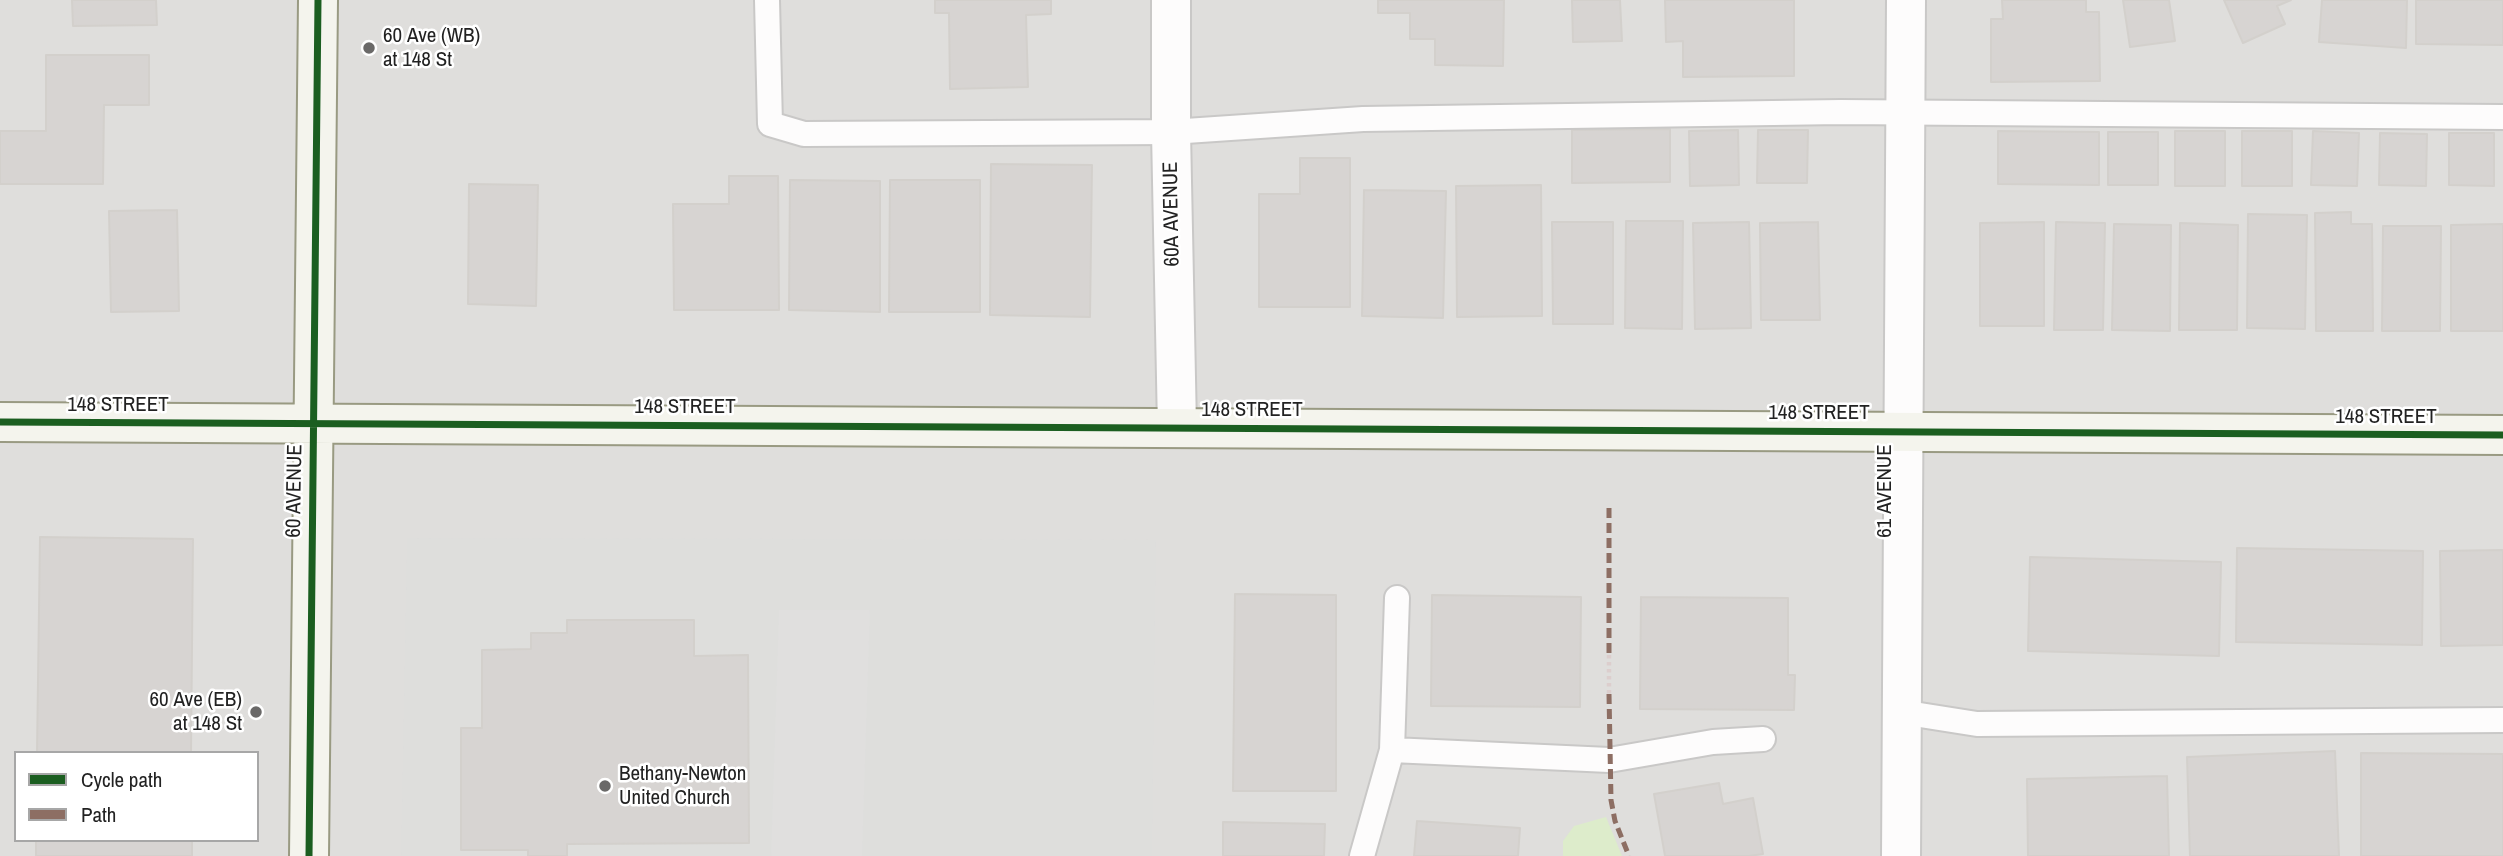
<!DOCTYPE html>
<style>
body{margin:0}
#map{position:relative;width:2503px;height:856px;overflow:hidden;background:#f0eeeb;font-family:"Archivo Narrow",sans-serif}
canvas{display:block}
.legend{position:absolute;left:14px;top:751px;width:245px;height:91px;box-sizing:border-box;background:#fff;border:2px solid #a7a7a7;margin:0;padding:9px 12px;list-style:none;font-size:21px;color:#222}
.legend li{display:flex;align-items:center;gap:14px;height:35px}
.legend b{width:35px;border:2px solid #a7a7a7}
</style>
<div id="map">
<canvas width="2503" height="856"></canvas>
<ul class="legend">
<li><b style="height:9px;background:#1b5e20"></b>Cycle path</li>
<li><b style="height:9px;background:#8d6e63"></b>Path</li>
</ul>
</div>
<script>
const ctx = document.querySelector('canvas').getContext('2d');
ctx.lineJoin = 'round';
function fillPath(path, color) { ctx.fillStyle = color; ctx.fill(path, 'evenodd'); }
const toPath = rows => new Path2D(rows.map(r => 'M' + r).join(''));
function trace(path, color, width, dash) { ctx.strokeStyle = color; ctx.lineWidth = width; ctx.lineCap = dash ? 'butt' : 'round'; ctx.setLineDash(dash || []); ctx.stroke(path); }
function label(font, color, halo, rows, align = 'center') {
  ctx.font = font + ' "Archivo Narrow",sans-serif'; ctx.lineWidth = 5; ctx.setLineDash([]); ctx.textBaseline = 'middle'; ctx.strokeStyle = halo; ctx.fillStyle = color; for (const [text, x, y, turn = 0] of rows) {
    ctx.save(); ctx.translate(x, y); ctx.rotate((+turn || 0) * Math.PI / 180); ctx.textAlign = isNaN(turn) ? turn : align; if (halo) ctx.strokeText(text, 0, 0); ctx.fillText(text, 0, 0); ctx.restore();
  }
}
const residential = toPath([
 [0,0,2503,0,2503,856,0,856],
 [16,753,257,753,257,840,16,840]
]);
const religious = toPath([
 [407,538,1156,540,1152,856,401,856]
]);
const grass = toPath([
 [1606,817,1622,856,1563,856,1563,841,1574,826]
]);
const parking = toPath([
 [779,610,870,610,862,856,771,856]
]);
const building = toPath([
 [72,0,156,0,157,25,73,26,72,0],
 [935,0,1051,0,1051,14,1026,15,1028,87,950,89,949,13,935,13,935,0],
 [1378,0,1504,0,1503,66,1435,65,1435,39,1410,39,1410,13,1378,13,1378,0],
 [1572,0,1620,0,1622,41,1573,42,1572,0],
 [1665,0,1794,0,1794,76,1683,77,1683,41,1666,42,1665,0],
 [2002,0,2086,0,2086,12,2099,12,2100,81,1991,82,1991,19,2003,19,2002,0],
 [2123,0,2169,0,2175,41,2130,47,2123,0],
 [2224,0,2291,0,2277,6,2285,24,2243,43,2224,0],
 [2322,0,2407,0,2406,48,2319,42,2322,0],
 [2416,0,2503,0,2503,45,2416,44,2416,0],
 [46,55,149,55,149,105,104,105,103,184,0,184,0,131,46,131,46,55],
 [1670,129,1670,182,1572,183,1572,130,1670,129],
 [1738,130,1739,185,1690,186,1689,131,1738,130],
 [1758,130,1808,130,1807,183,1757,183,1758,130],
 [1998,131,2099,132,2099,185,1998,184,1998,131],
 [2175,131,2225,131,2225,186,2175,186,2175,131],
 [2242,131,2292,131,2292,186,2242,186,2242,131],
 [2313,131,2359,133,2357,186,2311,185,2313,131],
 [2108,132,2158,132,2158,185,2108,185,2108,132],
 [2380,133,2427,134,2426,186,2379,185,2380,133],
 [2449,133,2494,133,2494,186,2449,185,2449,133],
 [1300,158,1350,158,1350,307,1259,307,1259,194,1300,194,1300,158],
 [991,164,1092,165,1090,317,990,315,991,164],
 [729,176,778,176,779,310,674,310,673,204,729,204,729,176],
 [790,180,880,181,880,312,789,310,790,180],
 [890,180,980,180,980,312,889,312,890,180],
 [469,184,538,185,536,306,468,304,469,184],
 [1541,185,1542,316,1457,317,1456,186,1541,185],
 [1364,190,1446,191,1443,318,1362,316,1364,190],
 [177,210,179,311,111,312,109,211,177,210],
 [2351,212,2351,224,2372,224,2373,331,2316,331,2315,213,2351,212],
 [2248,214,2307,215,2305,329,2247,328,2248,214],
 [1626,221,1683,221,1682,329,1625,328,1626,221],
 [1552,222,1613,222,1613,324,1553,324,1552,222],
 [1749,222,1751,328,1695,329,1693,223,1749,222],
 [1818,222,1820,320,1761,320,1760,223,1818,222],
 [2044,222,2044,326,1980,326,1980,223,2044,222],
 [2056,222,2105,223,2103,330,2054,330,2056,222],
 [2180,223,2238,225,2237,330,2179,330,2180,223],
 [2114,224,2171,225,2170,331,2112,330,2114,224],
 [2503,224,2503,331,2451,331,2451,225,2503,224],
 [2383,226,2441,226,2440,331,2382,331,2383,226],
 [40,537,193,539,191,753,37,753,40,537],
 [2237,548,2423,551,2422,645,2236,642,2237,548],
 [2503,550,2503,645,2441,646,2440,551,2503,550],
 [2030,557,2221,562,2219,656,2028,651,2030,557],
 [1235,594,1336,595,1336,791,1233,791,1235,594],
 [1432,595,1581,597,1580,707,1431,706,1432,595],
 [1641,597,1788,598,1788,675,1795,675,1794,710,1640,709,1641,597],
 [567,620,694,620,694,656,748,655,749,843,567,844,567,856,528,856,528,850,461,850,461,728,482,728,482,650,531,649,531,633,567,633,567,620],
 [2335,751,2339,856,2190,856,2187,757,2335,751],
 [2361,753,2503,754,2503,856,2361,856,2361,753],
 [2167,776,2169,856,2028,856,2027,779,2167,776],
 [1719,783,1723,804,1753,798,1763,854,1749,856,1665,856,1654,794,1719,783],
 [1417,821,1520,828,1518,856,1414,856,1417,821],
 [1223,822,1325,824,1324,856,1223,856,1223,822],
 [36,840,192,840,192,856,36,856,36,840]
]);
const path = toPath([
 [1609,655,1609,694]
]);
const lane = toPath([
 [767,0,770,124,804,134,1171,132,1363,119,1841,112,2503,117],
 [1901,712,1977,724,2503,720],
 [1392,750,1609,760,1713,742,1763,739],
 [1362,856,1392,750,1397,598]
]);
const street = toPath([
 [1171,0,1171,132,1177,427],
 [1901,856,1906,0]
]);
const secondary = toPath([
 [0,422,2503,435],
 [309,856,318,0]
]);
const quiet = toPath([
 [1609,508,1609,655],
 [1609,694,1611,800,1615,821,1629,856]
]);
const cycleway = toPath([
 [0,422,2503,435],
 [309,856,318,0]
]);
const markers = [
 [369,48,7,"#6a6968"],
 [256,712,7,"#6a6968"],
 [605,786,7,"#6a6968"]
];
const poiNames = [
 ["60 Ave (WB)",383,36],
 ["at 148 St",383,60],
 ["60 Ave (EB)",242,700,"right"],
 ["at 148 St",242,724,"right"],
 ["Bethany-Newton",619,774],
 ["United Church",619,798]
];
const streetNames = [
 ["60A AVENUE",1172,214,-91],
 ["148 STREET",118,405],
 ["148 STREET",685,407],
 ["148 STREET",1252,410],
 ["148 STREET",1819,413],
 ["148 STREET",2386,417],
 ["60 AVENUE",295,491,-89],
 ["61 AVENUE",1885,491,-90]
];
fillPath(residential, '#dfdedc');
fillPath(religious, '#dededc');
fillPath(grass, '#ddeccb');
fillPath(parking, '#e0dfde');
fillPath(building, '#d7d4d2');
trace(building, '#d3d0cc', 2);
trace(lane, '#c9c8c7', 28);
trace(street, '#c9c8c7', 42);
trace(secondary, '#999a82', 42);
trace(path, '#dccecd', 4.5, [3.5, 3.5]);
trace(lane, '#fdfcfc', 24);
trace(street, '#fdfcfc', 38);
trace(secondary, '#f4f4ed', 38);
trace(quiet, '#8d6e63', 5, [10, 5]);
trace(cycleway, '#1b5e20', 7);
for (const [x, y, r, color] of markers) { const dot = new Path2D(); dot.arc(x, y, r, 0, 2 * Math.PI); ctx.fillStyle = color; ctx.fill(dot); trace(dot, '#fff', 2.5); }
label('21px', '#222', '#fff', poiNames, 'left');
label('21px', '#222', '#fff', streetNames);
</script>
